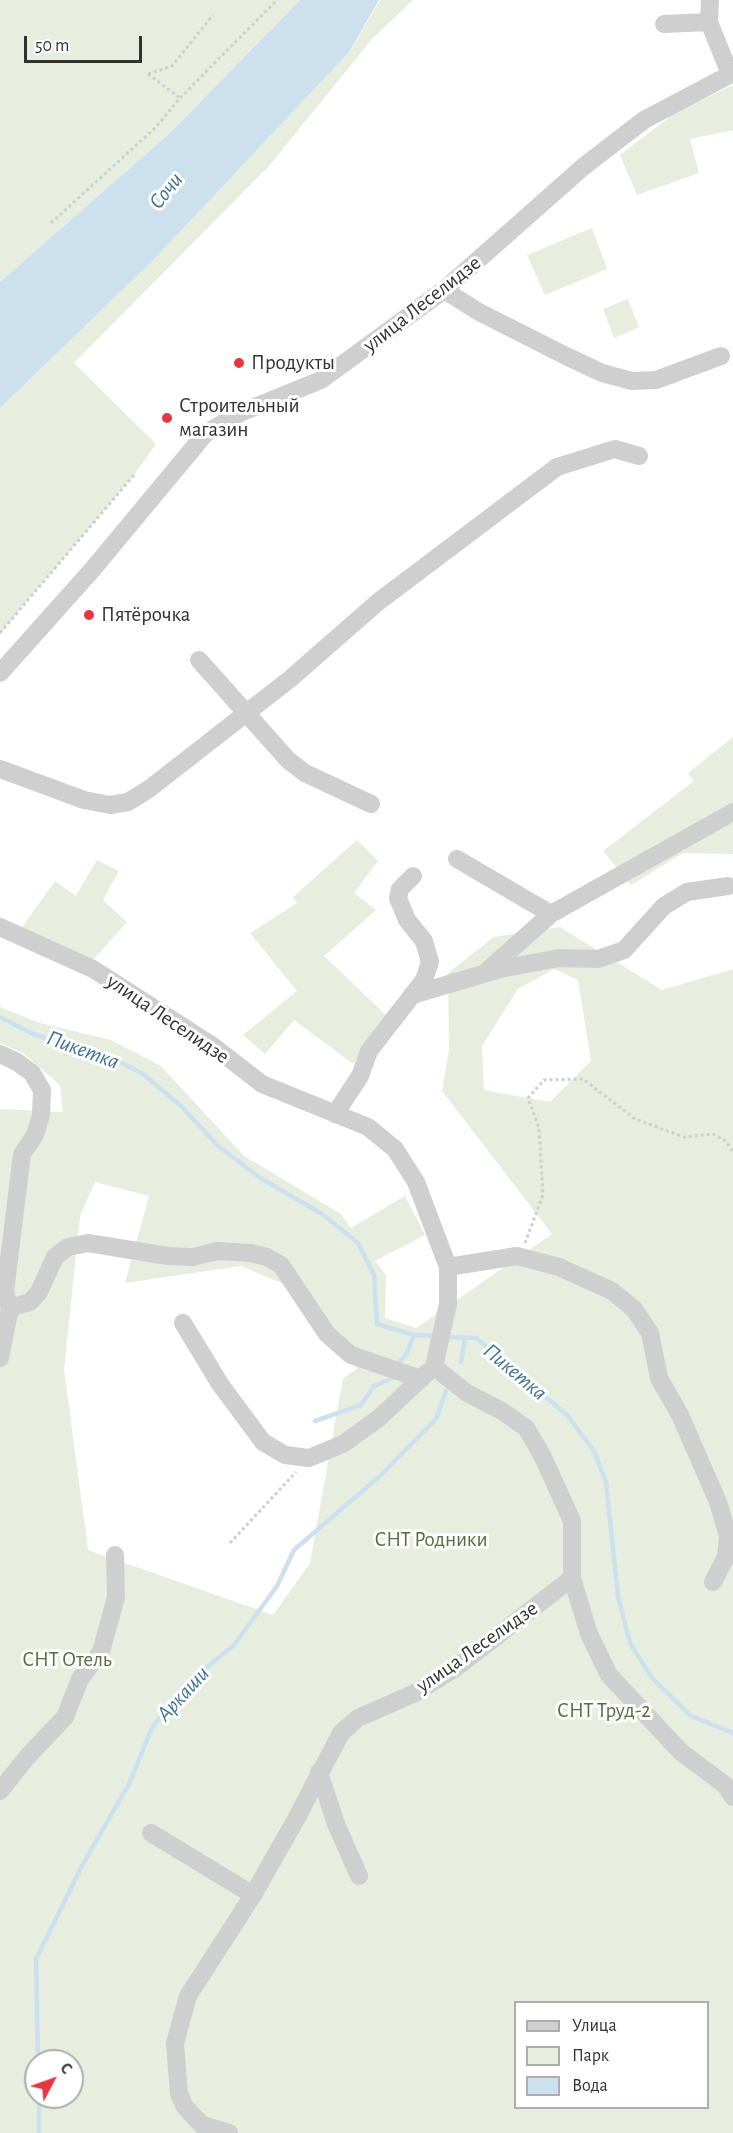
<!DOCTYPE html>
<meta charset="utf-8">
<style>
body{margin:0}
#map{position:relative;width:733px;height:2133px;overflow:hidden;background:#fff;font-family:"Alegreya Sans",sans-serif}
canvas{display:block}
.legend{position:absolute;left:514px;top:2001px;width:195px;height:108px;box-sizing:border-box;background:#fff;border:2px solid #adadad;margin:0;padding:8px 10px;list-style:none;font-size:18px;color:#323232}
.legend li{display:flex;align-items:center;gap:12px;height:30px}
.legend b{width:30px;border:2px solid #adadad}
.north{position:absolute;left:24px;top:2049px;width:60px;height:60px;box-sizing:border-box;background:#fff;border:2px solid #adadad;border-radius:50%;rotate:49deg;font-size:16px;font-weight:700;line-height:24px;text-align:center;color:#323232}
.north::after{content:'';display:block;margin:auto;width:21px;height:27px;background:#e63740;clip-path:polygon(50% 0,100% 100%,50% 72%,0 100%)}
.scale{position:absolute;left:24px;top:36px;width:118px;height:27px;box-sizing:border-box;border:3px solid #323232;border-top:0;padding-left:8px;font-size:18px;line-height:21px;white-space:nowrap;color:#323232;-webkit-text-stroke:4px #fff;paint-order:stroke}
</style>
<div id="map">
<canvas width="733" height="2133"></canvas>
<ul class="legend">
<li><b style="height:8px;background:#cfcfcf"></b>Улица</li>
<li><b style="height:16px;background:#e7eee0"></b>Парк</li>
<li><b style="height:16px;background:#cde0ed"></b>Вода</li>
</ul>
<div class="north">С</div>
<div class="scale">50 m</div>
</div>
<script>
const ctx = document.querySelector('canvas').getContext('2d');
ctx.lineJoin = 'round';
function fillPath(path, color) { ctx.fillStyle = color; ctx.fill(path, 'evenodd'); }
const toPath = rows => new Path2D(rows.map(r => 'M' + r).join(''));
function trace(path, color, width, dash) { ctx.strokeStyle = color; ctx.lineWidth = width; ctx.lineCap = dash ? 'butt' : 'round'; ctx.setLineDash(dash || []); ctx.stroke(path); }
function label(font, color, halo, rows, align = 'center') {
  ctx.font = font + ' "Alegreya Sans",sans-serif'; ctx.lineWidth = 6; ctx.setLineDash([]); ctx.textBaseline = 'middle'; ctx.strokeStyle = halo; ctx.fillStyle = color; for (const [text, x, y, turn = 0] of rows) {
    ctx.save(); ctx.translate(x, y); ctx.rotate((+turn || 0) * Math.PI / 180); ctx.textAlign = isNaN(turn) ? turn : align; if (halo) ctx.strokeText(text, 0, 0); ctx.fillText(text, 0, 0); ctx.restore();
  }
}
const green = toPath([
 [0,0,300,0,170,133,0,282],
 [380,0,413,0,372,39,269,166,74,363,156,444,134,475,0,633,0,408,70,340,349,52],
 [733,85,733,130,690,139,699,173,637,195,620,155,675,113],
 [592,228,607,269,545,295,527,255],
 [628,299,639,327,614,338,603,309],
 [733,737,733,854,683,853,631,885,603,851,694,781,688,773],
 [357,840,378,861,354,893,376,910,324,956,389,1018,353,1064,294,1020,265,1054,243,1035,297,991,250,933,297,903,293,897],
 [97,860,119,871,103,900,127,922,92,961,20,930,55,881,76,896],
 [560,927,662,990,733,969,733,2133,0,2133,0,1109,63,1112,60,1085,23,1053,0,1043,0,1007,40,1023,111,1040,161,1066,244,1156,341,1214,351,1228,405,1196,425,1235,375,1261,386,1275,385,1318,416,1328,552,1234,442,1091,449,1050,448,973,494,937],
 [554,969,578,980,591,1061,550,1102,484,1090,482,1046,518,989],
 [95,1182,149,1196,125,1283,241,1266,288,1286,319,1335,358,1368,343,1378,310,1563,273,1615,88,1550,64,1370,80,1216],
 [516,2002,708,2002,708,2108,516,2108],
 [36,2061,72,2061,72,2097,36,2097]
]);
const water = toPath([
 [300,0,379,0,349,52,154,259,0,408,0,282,170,133]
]);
const stream = toPath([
 [0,1017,33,1034,67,1045,95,1049,143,1074,181,1106,218,1146,259,1177,322,1214,358,1243,374,1275,377,1324,414,1335,438,1336],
 [446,1337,476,1338,567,1415,594,1451,606,1482,618,1596,630,1643,652,1678,691,1716,733,1733],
 [461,1362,465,1338],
 [398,1363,406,1355,414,1335],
 [315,1421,361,1405,374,1386,393,1378],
 [38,2061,36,1959,83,1864,129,1784,152,1728,186,1684,234,1645,277,1586,294,1550,381,1475,436,1419,446,1391],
 [39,2097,39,2133]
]);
const path = toPath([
 [148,74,172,66,213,15],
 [148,74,180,98],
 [51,223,155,128,180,98,277,0],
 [0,633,134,475],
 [525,1243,543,1195,539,1128,528,1098,544,1080,583,1079,635,1119,684,1137,713,1134,726,1141,733,1152],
 [230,1543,296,1472]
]);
const minor = toPath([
 [710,0,709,22,730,74],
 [664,24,709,22],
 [444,290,479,312,566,356,602,373,632,381,656,380,721,356],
 [199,660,288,760,305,773,371,804],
 [0,673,92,570,205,434,240,413,321,380,444,290,583,167,644,120,733,73],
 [0,769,84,800,110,805,128,802,149,789,290,679,378,602,557,467,615,449,639,456],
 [457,859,551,914],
 [0,927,93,969,213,1046,262,1084,368,1127,395,1149,416,1182,448,1267,448,1304,434,1367,467,1393,502,1411,526,1428,542,1455,572,1521,572,1578,457,1667,415,1693,358,1718,341,1733,295,1821,253,1895,188,1996,175,2043,179,2094,185,2107,202,2125,229,2133],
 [488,970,551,914,733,812],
 [412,995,500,969,559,958,598,959,624,950,664,906,687,892,728,886],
 [0,1054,17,1062,32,1073,42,1090,41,1115,35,1135,22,1154,5,1292,10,1308,0,1358],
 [335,1114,360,1076,369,1051,424,980,430,962,424,941,407,920,398,898,400,889,413,876],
 [448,1267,517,1256,559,1267,612,1291,634,1309,650,1333,659,1378,680,1415,718,1502,728,1536,726,1557,713,1582],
 [10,1308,30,1302,39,1292,55,1257,68,1247,88,1243,168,1256,193,1257,217,1251,251,1253,267,1257,281,1265,327,1334,351,1355,421,1379],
 [183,1323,220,1384,263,1442,285,1455,309,1458,343,1444,379,1418,428,1372],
 [572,1578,589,1634,609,1675,681,1752,725,1785,733,1797],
 [319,1772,336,1824,359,1876],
 [0,1791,28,1756,65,1717,80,1679,101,1652,116,1597,115,1555],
 [151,1833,253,1895]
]);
const markers = [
 [239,363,6,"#e63740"],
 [167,418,6,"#e63740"],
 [89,615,6,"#e63740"]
];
const streetNames = [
 ["улица Леселидзе",422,304,-38],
 ["улица Леселидзе",168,1019,34],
 ["улица Леселидзе",477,1647,-35]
];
const poiNames = [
 ["Продукты",251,363],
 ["Строительный",179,406],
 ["магазин",179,430],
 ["Пятёрочка",101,615]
];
const parkNames = [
 ["СНТ Родники",431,1540],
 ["СНТ Отель",67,1660],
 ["СНТ Труд-2",604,1711]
];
const waterNames = [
 ["Сочи",166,191,-51],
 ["Пикетка",83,1050,20],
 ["Пикетка",515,1372,40],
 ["Аркаши",183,1694,-47]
];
fillPath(green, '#e7eee0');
fillPath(water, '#cde0ed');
trace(stream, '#cde0ed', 4.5);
trace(path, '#cfcfcf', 3, [3, 3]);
trace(minor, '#cfcfcf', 18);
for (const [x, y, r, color] of markers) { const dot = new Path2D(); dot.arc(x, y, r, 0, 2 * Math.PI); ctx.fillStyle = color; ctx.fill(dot); trace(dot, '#fff', 2); }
label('21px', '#323232', '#fff', streetNames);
label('21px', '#323232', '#fff', poiNames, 'left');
label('21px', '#546e3e', '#fff', parkNames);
label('italic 22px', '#3e7295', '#fff', waterNames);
</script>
